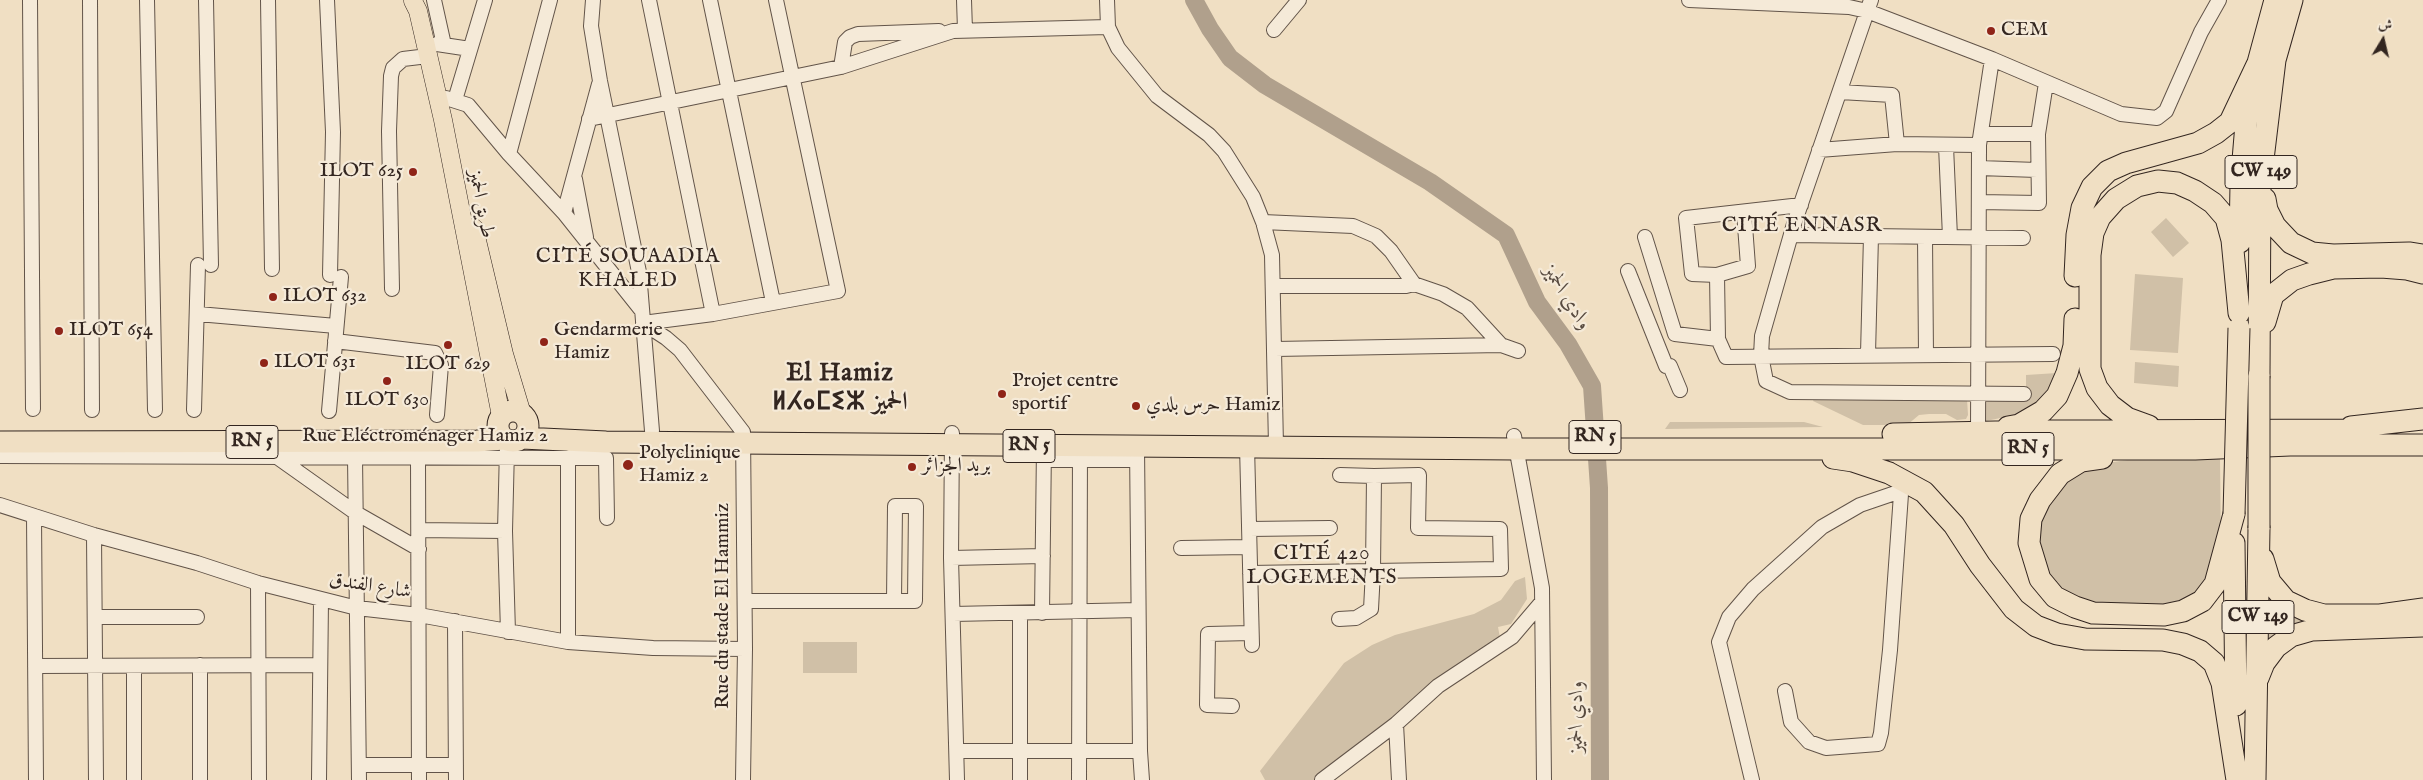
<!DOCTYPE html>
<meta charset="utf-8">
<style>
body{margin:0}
#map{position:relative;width:2423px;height:780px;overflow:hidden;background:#f0dfc3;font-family:"IM FELL English",Amiri,serif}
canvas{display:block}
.north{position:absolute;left:2358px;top:15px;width:50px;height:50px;-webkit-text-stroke:4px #f5ead8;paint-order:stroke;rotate:9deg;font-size:14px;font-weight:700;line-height:20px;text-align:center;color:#332620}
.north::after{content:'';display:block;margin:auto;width:18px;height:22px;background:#332620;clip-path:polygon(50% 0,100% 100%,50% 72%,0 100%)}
</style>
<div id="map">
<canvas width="2423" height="780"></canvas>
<div class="north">ش</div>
</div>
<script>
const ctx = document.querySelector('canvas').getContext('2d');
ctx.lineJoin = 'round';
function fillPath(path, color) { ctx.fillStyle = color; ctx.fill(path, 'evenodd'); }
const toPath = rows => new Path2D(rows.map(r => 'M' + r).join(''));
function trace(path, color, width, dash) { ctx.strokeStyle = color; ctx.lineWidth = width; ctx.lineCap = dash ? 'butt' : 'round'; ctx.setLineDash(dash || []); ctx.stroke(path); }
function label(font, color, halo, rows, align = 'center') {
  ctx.font = font + ' "IM FELL English",Amiri,"Noto Sans Tifinagh",serif'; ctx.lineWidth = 4.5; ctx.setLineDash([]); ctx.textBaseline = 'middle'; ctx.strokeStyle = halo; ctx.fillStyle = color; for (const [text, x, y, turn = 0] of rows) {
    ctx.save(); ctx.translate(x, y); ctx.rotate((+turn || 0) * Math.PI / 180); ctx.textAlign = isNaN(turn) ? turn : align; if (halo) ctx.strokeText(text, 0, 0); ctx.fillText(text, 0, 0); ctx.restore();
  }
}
const green = toPath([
 [2166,218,2189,243,2173,257,2151,232],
 [2135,274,2183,278,2178,353,2130,350],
 [2135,362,2179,366,2178,387,2134,383],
 [2057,373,2049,391,2040,401,2015,415,1986,421,1982,418,1981,398,2026,396,2026,375],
 [1815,397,1967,399,1968,415,1966,419,1957,420,1946,414,1929,414,1919,415,1907,425,1863,425,1813,401],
 [1670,422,1804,422,1823,427,1665,429],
 [2141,458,2220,459,2221,546,2213,582,2175,608,2100,609,2056,586,2038,551,2039,520,2073,471,2100,464],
 [2260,575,2311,624,2259,655],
 [1525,577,1527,599,1511,624,1498,627,1500,638,1316,780,1265,780,1260,771,1344,663,1372,645,1395,635,1474,614,1501,600,1515,581],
 [803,642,857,642,857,673,803,673]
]);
const river = toPath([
 [1194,0,1210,29,1230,58,1265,85,1430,182,1506,235,1537,302,1568,344,1592,386,1599,488,1600,780]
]);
const minor = toPath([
 [30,0,33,409],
 [90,0,92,410],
 [147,0,155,410],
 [206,0,211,265],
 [268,0,272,269],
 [327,0,333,132,330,275],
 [434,0,444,45],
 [593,0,591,26,600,81,639,272,652,431],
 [649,0,713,314],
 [710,0,773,302],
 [964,0,965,30],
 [1107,0,1108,27,1118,48,1157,96,1209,135,1224,151,1253,197,1263,222,1272,255,1276,446],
 [1689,0,1849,7,1867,11,1992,59,2121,114,2157,118,2166,111,2201,32,2219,0],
 [1871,0,1794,224,1762,336,1761,356,1766,381,1790,392,2024,394],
 [1274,30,1299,0],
 [437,44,470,49],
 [841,67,845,42,850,37,858,34,939,31],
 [446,98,468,105,509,154,564,213,642,311],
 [455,100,485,0],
 [589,119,841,67,953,31,1108,27],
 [1981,134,2038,134],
 [1897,144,1979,145],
 [1946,146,1950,237],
 [1819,150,1897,144,1892,95,1840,92],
 [509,154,550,0],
 [1979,168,2037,170],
 [575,179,586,237],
 [1979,202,2039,203,2038,134,2046,83],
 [564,213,599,84],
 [1263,222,1353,226,1376,236,1391,251,1414,284],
 [1791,235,2023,238],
 [1645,237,1675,334,1718,339,1726,357,2053,354],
 [1925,237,1926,355],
 [1628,271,1666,366,1670,366,1680,390],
 [1717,275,1748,266,1744,212],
 [1273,286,1406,286,1414,284,1443,294,1467,308,1501,345],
 [392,289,389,131,391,76,393,68,403,59,428,56],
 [198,314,336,326],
 [643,323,666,338,680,350,743,432,745,649,743,780],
 [643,323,713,314,838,291,776,0],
 [1718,339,1717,275,1692,274,1686,218,1801,205],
 [335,341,435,353,441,365,437,415],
 [1275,349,1501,345,1518,351],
 [1868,354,1871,236],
 [194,410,198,265],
 [329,411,341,277],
 [952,433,951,558,957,780],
 [1978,433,1979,145,1992,59],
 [1514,436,1542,588,1544,780],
 [1247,446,1252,645],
 [507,448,505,531,508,632],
 [0,456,568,458,599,445],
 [277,457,356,513,419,549],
 [355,457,359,780],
 [418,457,419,780],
 [1044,460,1137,460],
 [1340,475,1374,476],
 [0,505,94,535,197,563,258,583,357,608,419,615,568,642,653,648,745,649],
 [34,516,36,780],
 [1249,529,1330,528],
 [419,530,505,531],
 [94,535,96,780],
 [1181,548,1249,547],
 [951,558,1043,556],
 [1250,573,1373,571,1501,569,1500,529,1418,528,1419,475,1374,476,1373,571,1371,609,1356,618,1339,619],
 [258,583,259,780],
 [745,601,915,601,916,506,895,506,894,601],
 [1042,613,1044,446],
 [953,614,1138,610],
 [95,617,197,617],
 [455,621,456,780],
 [568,642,568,458,606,458,607,518],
 [35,666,319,665],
 [134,666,134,780],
 [1785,691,1791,722,1809,742,1826,748,1878,744,1881,733,1890,650,1902,480],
 [1232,706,1207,705,1208,634,1251,633],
 [1396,724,1399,780],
 [958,751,1140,751,1137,446],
 [1140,751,1142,780],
 [359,765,456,765],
 [200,780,200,665],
 [319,780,321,600],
 [1020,780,1020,613],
 [1079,780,1080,446],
 [1322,780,1396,724,1438,686,1512,637,1541,603],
 [1752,780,1719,642,1729,617,1753,589,1822,527,1860,505,1901,491]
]);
const major = toPath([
 [413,1,418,11,443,120,501,416],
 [474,228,504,354,522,414]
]);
const highway = toPath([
 [2265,199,2267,210,2275,226,2291,243,2312,253,2333,255,2409,253,2423,255],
 [2240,242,2241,184,2246,124,2252,85,2275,0],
 [2075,276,2077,235,2082,208,2092,187,2108,171,2126,163,2198,143,2216,133,2230,122,2257,65],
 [2265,322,2273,295,2292,280,2309,274,2333,268,2381,267,2407,269,2423,273],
 [2259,376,2260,184,2275,60,2292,0],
 '498 426a15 15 0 1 1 30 0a15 15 0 1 1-30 0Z',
 [2149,426,2127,418,2110,405,2097,388,2090,369,2090,255,2093,233,2100,217,2116,199,2137,186,2158,181,2177,183,2195,191,2213,203,2226,218,2232,240,2239,313],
 [2008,427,2019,425,2043,411,2057,396,2067,373,2074,346,2075,319],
 [2351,427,2423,419],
 [1893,434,2047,431,2365,430],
 [522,438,606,442,1515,449,2195,449,2290,445,2423,445],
 [0,442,477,441,504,439],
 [1833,458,1853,461,1889,473,1924,492,1954,525,1980,565,2014,609,2036,626,2057,634,2085,639,2163,640,2183,644,2200,651,2214,663,2222,683,2237,780],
 [2102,458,2081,461,2060,474,2040,500,2031,519,2029,543,2040,579,2055,597,2075,607,2093,613,2164,615,2183,611,2202,601,2215,584,2234,514],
 [2234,543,2236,705],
 [2263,559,2270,582,2286,601,2305,610,2324,615,2380,615,2423,609],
 [2258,678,2264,663,2276,647,2291,636,2312,630,2423,626],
 [2255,780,2259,528]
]);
const highwayBridge = toPath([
 [2234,514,2239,328],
 [2259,528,2259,376]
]);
const markers = [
 [1991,31,5,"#8f2418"],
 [413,172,5,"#8f2418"],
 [273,297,5,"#8f2418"],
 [59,331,5,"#8f2418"],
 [544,342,5,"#8f2418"],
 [448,345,5,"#8f2418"],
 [264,363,5,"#8f2418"],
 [387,381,5,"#8f2418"],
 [1002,394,5,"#8f2418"],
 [1136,406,5,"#8f2418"],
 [628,465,6,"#8f2418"],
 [912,467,5,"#8f2418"]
];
const shields = [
 [2261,172,72],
 [1595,437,52],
 [252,442,52],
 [1029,446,52],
 [2028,449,52],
 [2258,617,72]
];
const shieldNames = [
 ["CW 149",2261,172],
 ["RN 5",1595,437],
 ["RN 5",252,442],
 ["RN 5",1029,446],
 ["RN 5",2028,449],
 ["CW 149",2258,617]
];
const poiNames = [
 ["CEM",2001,31],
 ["ILOT 625",403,172,"right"],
 ["ILOT 632",283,297],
 ["ILOT 654",69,331],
 ["Gendarmerie",554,331],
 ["Hamiz",554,354],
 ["ILOT 631",274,363],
 ["ILOT 629",448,365,"center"],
 ["Projet centre",1012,382],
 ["sportif",1012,405],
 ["ILOT 630",387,401,"center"],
 ["حرس بلدي Hamiz",1146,406],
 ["Polyclinique",639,454],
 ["Hamiz 2",639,477],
 ["بريد الجزائر",922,467]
];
const streetNames = [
 ["طريق الحميز",480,204,79],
 ["Rue Eléctroménager Hamiz 2",425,437],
 ["شارع الفندق",370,587,9],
 ["Rue du stade El Hammiz",724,606,-90]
];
const neighbourhoodNames = [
 ["CITÉ ENNASR",1802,227],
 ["CITÉ SOUAADIA",628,258],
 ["KHALED",628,282],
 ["CITÉ 420",1322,555],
 ["LOGEMENTS",1322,579]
];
const waterNames = [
 ["وادي الحميز",1566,298,58],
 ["وادي الحميز",1578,717,-90]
];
const districtNames = [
 ["El Hamiz",840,375],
 ["ⵍⵃⴰⵎⵉⵣ الحميز",840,404]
];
fillPath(green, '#d0c0a7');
trace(river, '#b0a08c', 18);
trace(minor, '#625449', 16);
trace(major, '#332620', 19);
trace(highway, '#332620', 23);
trace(minor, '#f5ead8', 14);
trace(major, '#f0dfc3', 18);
trace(highway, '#f0dfc3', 21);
trace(highwayBridge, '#332620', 23, []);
trace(highwayBridge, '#f0dfc3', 21);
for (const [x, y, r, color] of markers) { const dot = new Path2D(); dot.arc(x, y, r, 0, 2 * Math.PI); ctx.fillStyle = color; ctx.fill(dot); trace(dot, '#f5ead8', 2); }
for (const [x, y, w] of shields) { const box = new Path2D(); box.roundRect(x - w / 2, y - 16.5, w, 33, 4); ctx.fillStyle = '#f5ead8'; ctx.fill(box); trace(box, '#332620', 1); }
label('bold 19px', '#332620', null, shieldNames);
label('20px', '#332620', '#f5ead8', poiNames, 'left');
label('20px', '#332620', '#f5ead8', streetNames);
ctx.letterSpacing = '1px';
label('21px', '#332620', '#f5ead8', neighbourhoodNames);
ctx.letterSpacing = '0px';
label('italic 21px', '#584b40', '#f5ead8', waterNames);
ctx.letterSpacing = '1px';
label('bold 25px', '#332620', '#f5ead8', districtNames);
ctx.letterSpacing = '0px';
</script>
